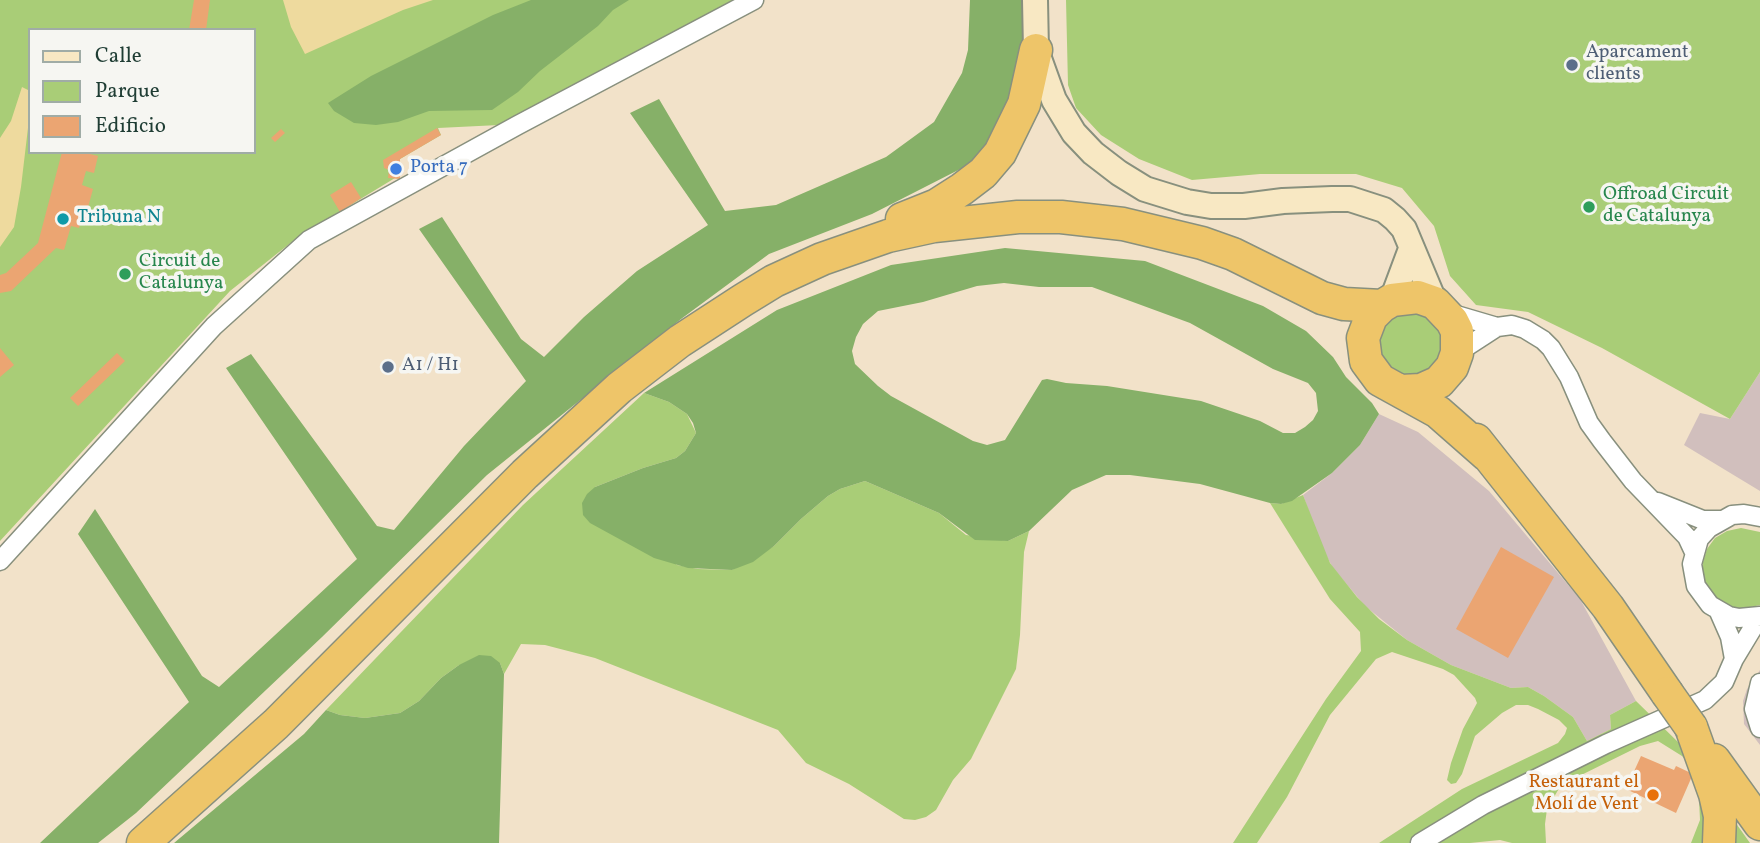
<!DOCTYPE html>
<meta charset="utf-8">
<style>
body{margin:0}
#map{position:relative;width:1760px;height:843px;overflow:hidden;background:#f2e2c9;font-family:Vollkorn,serif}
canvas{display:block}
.legend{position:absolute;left:28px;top:28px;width:228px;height:126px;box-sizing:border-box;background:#f6f6f2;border:2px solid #a0aca6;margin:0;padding:9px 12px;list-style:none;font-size:21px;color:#1f3d34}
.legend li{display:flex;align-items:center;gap:14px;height:35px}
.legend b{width:35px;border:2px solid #a0aca6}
</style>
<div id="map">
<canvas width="1760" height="843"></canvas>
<ul class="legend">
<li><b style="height:9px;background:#f8e8c3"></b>Calle</li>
<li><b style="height:19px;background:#a9cd77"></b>Parque</li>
<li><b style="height:19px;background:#eba572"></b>Edificio</li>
</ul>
</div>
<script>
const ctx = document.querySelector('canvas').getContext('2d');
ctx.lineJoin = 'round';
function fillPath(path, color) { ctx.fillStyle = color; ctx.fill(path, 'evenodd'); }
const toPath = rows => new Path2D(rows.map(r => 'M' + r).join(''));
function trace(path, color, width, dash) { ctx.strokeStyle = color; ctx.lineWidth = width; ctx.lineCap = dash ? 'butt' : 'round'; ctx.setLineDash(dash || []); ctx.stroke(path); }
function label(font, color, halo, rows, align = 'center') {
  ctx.font = font + ' Vollkorn,serif'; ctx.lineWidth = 7; ctx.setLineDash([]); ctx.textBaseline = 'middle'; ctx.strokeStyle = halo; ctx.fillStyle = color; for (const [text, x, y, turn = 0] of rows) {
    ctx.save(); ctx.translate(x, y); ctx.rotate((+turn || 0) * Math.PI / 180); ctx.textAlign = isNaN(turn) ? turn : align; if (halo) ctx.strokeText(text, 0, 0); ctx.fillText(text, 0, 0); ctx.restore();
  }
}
const industrial = toPath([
 [1760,372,1760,491,1684,445,1700,413,1730,419],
 [1379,414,1418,432,1489,491,1580,599,1636,701,1610,715,1611,729,1587,741,1573,717,1544,696,1528,687,1511,688,1451,665,1407,640,1365,606,1333,568,1321,546,1303,495,1332,473,1360,445],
 [1760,670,1760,745,1744,724,1743,701,1747,689]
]);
const green = toPath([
 [0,0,734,0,499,125,438,128,441,135,400,159,400,179,395,178,298,237,230,291,0,541],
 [30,30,254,30,254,152,30,152],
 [1066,0,1760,0,1760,372,1730,419,1602,348,1528,312,1476,305,1450,276,1434,226,1402,188,1356,174,1260,174,1192,180,1139,159,1101,135,1076,108,1068,85],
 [1402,306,1438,315,1445,361,1416,381,1383,367,1375,331],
 [644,393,669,402,687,414,696,433,685,451,676,458,643,468,595,487,677,565,698,569,732,570,774,546,801,519,828,496,840,489,865,481,939,513,966,535,1008,541,1029,531,1024,552,1020,635,1016,669,971,759,953,780,936,810,926,817,915,820,904,819,849,784,806,763,778,730,595,658,545,645,521,644,504,674,500,663,459,665,441,678,419,701,400,713,365,718,340,715,326,710,523,505],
 [1303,495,1330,563,1357,597,1379,619,1407,640,1451,665,1511,688,1528,687,1544,696,1573,717,1587,741,1611,729,1610,715,1636,701,1678,742,1750,843,1691,843,1700,820,1698,777,1694,769,1682,756,1658,741,1640,746,1561,785,1547,809,1545,824,1546,843,1512,843,1500,840,1470,843,1379,843,1462,789,1558,743,1565,734,1567,728,1559,720,1538,709,1528,705,1516,705,1502,713,1475,736,1462,774,1456,783,1451,784,1447,780,1451,763,1463,729,1477,703,1475,698,1454,675,1443,669,1392,652,1376,659,1330,715,1287,797,1257,843,1233,843,1326,699,1361,651,1360,632,1330,599,1270,503,1281,504],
 [1741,528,1760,532,1760,605,1742,609,1728,606,1717,599,1708,589,1703,576,1703,562,1707,549,1715,538,1727,531]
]);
const forest = toPath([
 [531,0,629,0,613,10,598,26,540,71,518,92,492,110,429,111,398,122,376,125,354,123,334,111,328,103,371,76,493,15],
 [970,0,1025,0,1026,20,1013,101,976,161,872,214,769,254,681,319,487,475,322,637,136,813,98,843,40,843,189,702,78,534,95,509,202,676,219,687,357,559,226,368,251,354,377,526,394,530,464,446,526,381,419,229,442,217,521,339,544,357,584,317,637,271,708,225,630,113,659,99,725,211,776,205,886,157,934,122,962,73,968,50],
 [1005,248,1145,261,1263,306,1306,331,1333,357,1346,377,1372,403,1379,414,1360,445,1332,473,1292,501,1281,504,1270,503,1200,484,1130,475,1106,475,1072,490,1029,531,1008,541,975,540,939,513,865,481,840,489,828,496,801,519,774,546,753,562,732,570,688,568,654,558,590,523,583,515,582,503,587,494,595,487,643,468,676,458,685,451,696,433,693,423,687,414,669,402,644,393,777,310,891,265],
 [1004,283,1039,287,1092,287,1190,323,1273,369,1308,383,1316,393,1318,411,1313,420,1305,427,1295,433,1283,433,1260,421,1201,401,1107,386,1066,383,1047,379,1042,380,1005,440,987,445,973,441,891,396,878,386,855,364,852,351,856,337,863,324,878,311,923,302,977,286],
 [479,655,491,656,500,663,504,674,499,843,174,843,304,734,326,710,340,715,365,718,400,713,419,701,441,678,459,665]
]);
const sand = toPath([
 [283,0,433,0,403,10,305,54,291,27],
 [22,87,30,91,30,111,21,187,14,227,0,247,0,138,11,121]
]);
const building = toPath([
 [194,0,210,0,206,30,189,30],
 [437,128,441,135,400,159,400,179,388,178,389,170,384,168,383,160],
 [281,129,285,133,275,142,271,138],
 [62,152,91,152,90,154,98,156,94,173,86,171,82,185,93,189,87,211,84,210,79,228,71,226,64,250,56,248,11,291,0,293,0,275,6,273,38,243],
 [351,182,361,198,340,212,330,195],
 [0,348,14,365,0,377],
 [117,353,125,361,78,406,70,398],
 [1501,547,1554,577,1508,658,1456,629],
 [1641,756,1674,770,1676,766,1693,774,1676,813,1626,789]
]);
const street = toPath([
 [1446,312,1497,327,1512,325,1525,329,1543,340,1551,348,1569,377,1589,423,1602,441,1633,481,1687,537,1694,552],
 [1457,353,1497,327],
 [1658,502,1703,520,1721,520],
 [1760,517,1744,514,1732,515,1709,528,1699,539,1692,564,1696,586,1710,605,1729,616,1739,618,1760,616],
 [0,561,214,326,309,240,518,125,754,0],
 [1719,612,1730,637,1734,659],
 [1760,683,1754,709,1760,728],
 [1420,843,1483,805,1606,744,1705,700,1724,682,1734,659,1760,616]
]);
const secondary = toPath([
 [1035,0,1036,50,1054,100,1074,133,1093,153,1119,173,1145,189,1187,202,1211,206,1244,206,1283,201,1332,199,1350,199,1384,210,1395,219,1404,229,1435,303],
 [1392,300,1411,249]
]);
const highway = toPath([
 [902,219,937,205,962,189,983,173,1000,153,1024,104,1036,50],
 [1401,391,1421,390,1439,382,1452,367,1457,353,1457,331,1452,321,1435,303,1418,297,1392,300,1382,306,1371,317,1363,338,1366,361,1380,380,1438,412,1487,455],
 [1476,440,1608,607,1667,693],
 [1691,727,1715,794,1720,816,1719,843],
 [1714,760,1760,824],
 [143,843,276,724,525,474,619,388,680,341,743,300,774,281,822,259,888,236,934,226,1018,217,1061,217,1123,224,1202,243,1233,254,1322,298,1344,304,1382,306]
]);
const highwayBridge = toPath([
 [1667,693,1691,727]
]);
const markers = [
 [1572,65,7,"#5c6f8a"],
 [396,169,7,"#3f7fe0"],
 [1589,207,7,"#2e9e5b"],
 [63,219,7,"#0f9aa8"],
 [125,274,7,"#2e9e5b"],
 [388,367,7,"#5c6f8a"],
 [1653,795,7,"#e8710a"]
];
const serviceNames = [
 ["Aparcament",1586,54],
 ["clients",1586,76],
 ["A1 / H1",402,367]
];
const shopNames = [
 ["Porta 7",410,169]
];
const leisureNames = [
 ["Offroad Circuit",1603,196],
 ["de Catalunya",1603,218],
 ["Circuit de",139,263],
 ["Catalunya",139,285]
];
const cultureNames = [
 ["Tribuna N",77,219]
];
const foodNames = [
 ["Restaurant el",1639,784],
 ["Molí de Vent",1639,806]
];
fillPath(industrial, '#d1bfbd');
fillPath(green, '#a9cd77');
fillPath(forest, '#86b068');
fillPath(sand, '#eeda9e');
fillPath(building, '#eba572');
trace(street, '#88907e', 21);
trace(secondary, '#88907e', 28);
trace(highway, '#88907e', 35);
trace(street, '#fff', 18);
trace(secondary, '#f8e8c3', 24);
trace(highway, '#eec569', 32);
trace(highwayBridge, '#88907e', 35, []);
trace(highwayBridge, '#eec569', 32);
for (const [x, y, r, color] of markers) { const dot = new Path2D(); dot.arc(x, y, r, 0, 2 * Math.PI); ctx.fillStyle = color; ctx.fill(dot); trace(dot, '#f6f6f2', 2.5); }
label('19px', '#4e5e75', '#f6f6f2', serviceNames, 'left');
label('19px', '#366cbe', '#f6f6f2', shopNames, 'left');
label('19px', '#27864d', '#f6f6f2', leisureNames, 'left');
label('19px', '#0d838f', '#f6f6f2', cultureNames, 'left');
label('19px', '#c56008', '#f6f6f2', foodNames, 'right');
</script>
